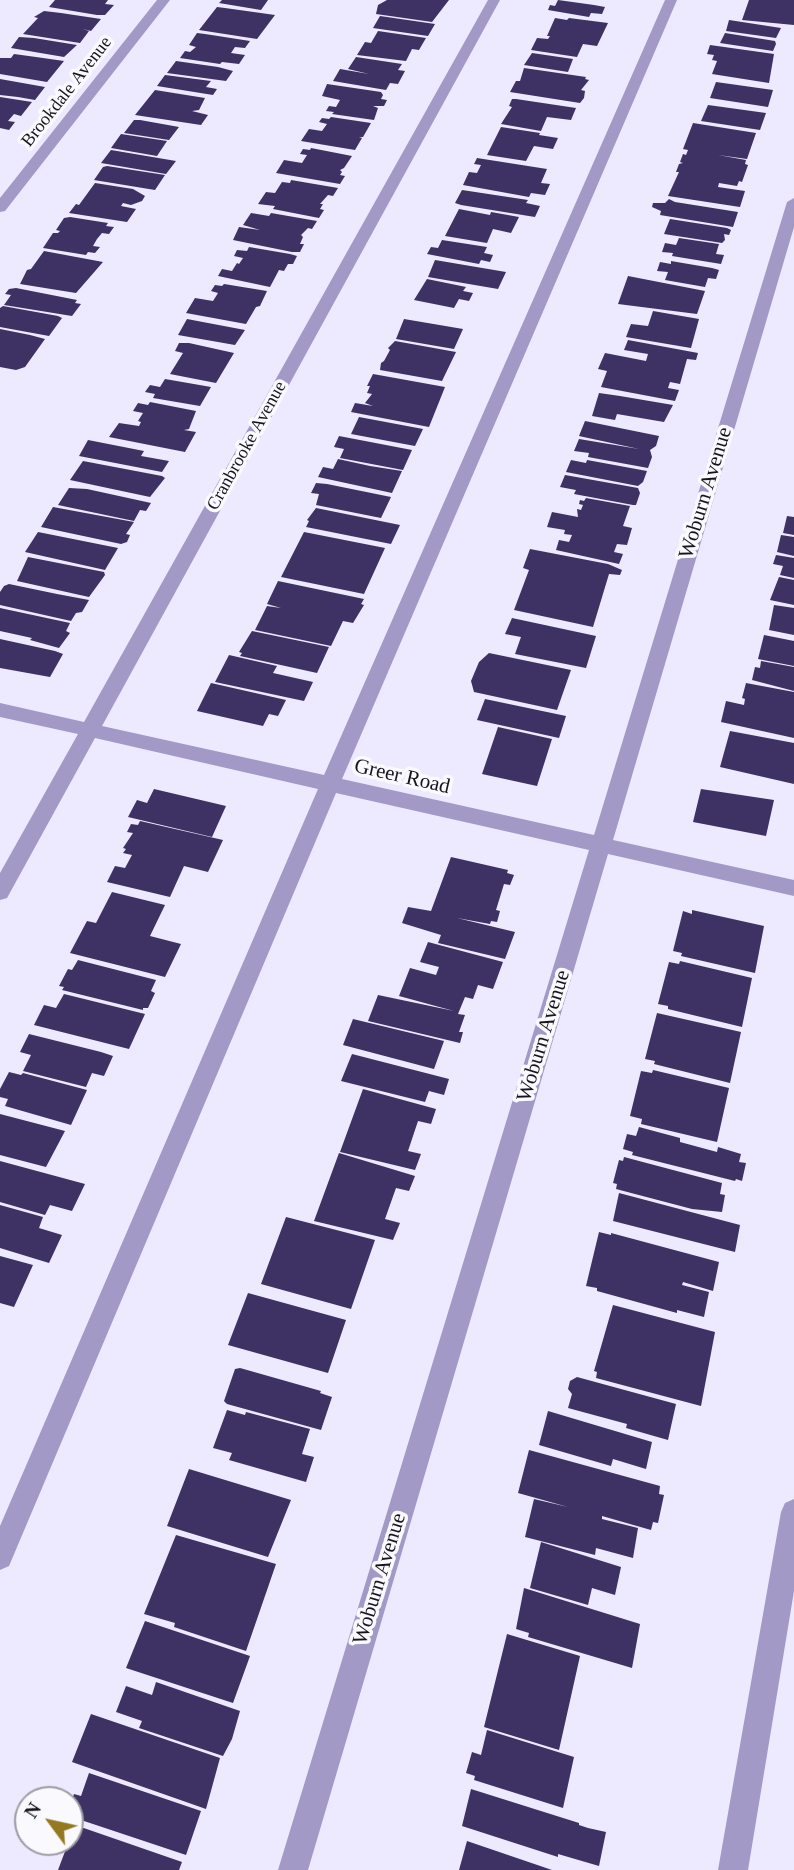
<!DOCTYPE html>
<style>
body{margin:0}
#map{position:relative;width:794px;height:1870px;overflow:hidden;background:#ede9fe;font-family:Georgia,serif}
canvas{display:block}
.north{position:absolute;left:14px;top:1786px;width:70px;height:70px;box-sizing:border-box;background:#f9f9fe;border:2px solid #9e9da4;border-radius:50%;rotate:303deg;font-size:19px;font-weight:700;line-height:28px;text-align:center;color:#16141d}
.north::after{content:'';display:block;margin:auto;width:24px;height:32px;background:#957920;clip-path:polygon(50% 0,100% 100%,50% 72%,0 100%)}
</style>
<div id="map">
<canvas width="794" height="1870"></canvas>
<div class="north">N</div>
</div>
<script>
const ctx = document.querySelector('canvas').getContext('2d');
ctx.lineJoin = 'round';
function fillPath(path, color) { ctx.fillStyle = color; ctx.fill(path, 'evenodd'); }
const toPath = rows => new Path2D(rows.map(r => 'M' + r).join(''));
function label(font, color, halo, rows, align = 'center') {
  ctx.font = font + ' Georgia,serif'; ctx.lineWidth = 7; ctx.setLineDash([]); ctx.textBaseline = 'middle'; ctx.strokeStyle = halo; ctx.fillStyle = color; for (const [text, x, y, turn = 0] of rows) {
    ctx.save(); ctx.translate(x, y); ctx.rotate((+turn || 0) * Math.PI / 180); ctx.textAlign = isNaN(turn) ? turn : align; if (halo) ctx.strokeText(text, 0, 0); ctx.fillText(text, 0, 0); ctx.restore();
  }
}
const building = toPath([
 [55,0,108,0,105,4,114,5,105,15,97,15,49,7],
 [222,0,268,0,261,10,219,3],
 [387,0,449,0,432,22,376,14,378,5],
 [558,0,594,5,605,7,602,14,591,13,589,17,548,10,550,5,555,6],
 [749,0,794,0,794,25,742,20],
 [217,7,225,8,275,15,257,39,199,30],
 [44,11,61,13,101,19,91,31,83,29,89,31,80,43,23,34,38,18,34,17],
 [380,16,435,24,428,36,373,28],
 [555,18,567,20,569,18,608,23,597,46,583,44,577,57,531,50,537,38,548,39,550,36,547,36],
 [729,20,781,28,776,38,726,31],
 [378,31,426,38,419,50,412,49,406,61,357,55,365,42,371,43],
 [197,33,205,34,250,41,245,48,235,47,231,53,245,55,239,64,222,62,220,64,180,58,185,51,190,52,196,47,189,45],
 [725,33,775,41,776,44,773,51,720,43],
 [19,37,34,38,77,45,64,57,11,48],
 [710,45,774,54,769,83,712,74,717,61,712,60,714,55,707,54],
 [532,53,573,59,568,72,524,65],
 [14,54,36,57,64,61,47,82,0,74,0,58,11,58],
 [356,57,402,64,398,70,405,71,398,84,390,83,386,90,333,81,340,69,369,74,348,69],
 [176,61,218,67,233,71,226,81,167,73],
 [524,68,586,77,585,79,589,80,581,90,585,91,584,98,580,103,510,92,516,81,520,81],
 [165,75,211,81,206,87,217,89,213,95,157,86],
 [0,79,45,87,35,100,18,97,0,95],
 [716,82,773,90,768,107,710,98],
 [327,84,381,92,383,95,381,99,387,100,384,106,373,106,378,108,374,120,332,114,334,112,326,111,329,106,336,107,340,100,322,96],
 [155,90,205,98,199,110,192,111,208,115,201,125,135,115],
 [0,97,32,102,21,116,14,114,8,121,15,122,9,130,0,128],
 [512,99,516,99,576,108,571,120,547,117,541,131,501,124,512,107,509,106],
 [708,105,766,113,760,130,701,121],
 [331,117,371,123,363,137,359,137,362,138,355,150,301,141,309,129,322,131,327,124,319,122,322,118,329,119],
 [134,120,140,120,179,127,169,140,124,133],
 [693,123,756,133,747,159,718,155,746,160,745,164,748,165,742,182,739,181,737,186,719,183,718,187,745,191,740,207,668,196,679,172,676,172,679,164,683,163,680,162,683,154,686,155,688,150,683,149],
 [501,127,540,133,539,135,558,138,553,149,534,146,526,161,487,155],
 [121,134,167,141,157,156,111,148],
 [311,148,352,156,344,168,340,170,342,172,340,175,345,176,340,184,276,173,284,160,302,163,307,155,300,154,303,149,310,150],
 [111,150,176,161,166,174,101,163],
 [477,158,547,169,541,183,550,184,545,195,531,193,529,197,463,185,469,172,477,173,481,165,474,164],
 [107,166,165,175,155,190,94,180,103,167],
 [291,180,338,188,333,196,328,195,320,204,323,204,320,209,324,210,319,218,273,209,275,206,258,204,266,192,275,193,282,182,290,183],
 [95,183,133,189,145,196,142,201,131,205,123,203,121,206,136,209,127,222,69,213,76,204,79,205],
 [462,190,528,200,526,203,540,206,535,217,461,205,455,203],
 [669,199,675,202,738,212,733,227,660,215,661,211,652,207,653,203,665,203],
 [459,209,490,215,491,212,519,217,511,233,493,229,487,243,445,236],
 [251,213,269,216,271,213,317,221,312,229,308,228,301,235,303,237,300,244,304,244,300,252,292,252,233,240,239,227,260,230,243,225],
 [70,217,108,223,106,226,114,227,109,234,102,233,97,239,93,246,100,247,95,253,88,252,86,255,43,248,53,233,58,233,60,231,56,230,64,218],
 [670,219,727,228,731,230,729,235,724,234,725,240,722,243,664,234],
 [679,238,719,244,716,254,724,255,721,264,672,256,673,253,662,252,665,243,676,245],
 [442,240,487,247,484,253,493,255,490,262,481,260,479,264,427,254,431,247,438,248],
 [249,247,290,254,297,256,293,264,288,264,284,271,279,270,270,287,218,276,222,269,232,271,237,263,239,264,243,258,234,256,237,250,247,251],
 [44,251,103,262,76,293,20,284,27,270,31,269],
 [435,260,506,272,498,289,428,277],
 [671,261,712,268,719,270,716,279,708,278,705,287,665,280,668,272,657,271,660,262,671,264],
 [628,276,705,291,697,314,618,304],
 [427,279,466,287,463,291,473,293,469,301,459,299,454,308,414,300],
 [224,284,267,291,260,306,256,307,246,324,186,313,195,298,213,301,218,293,211,291,215,285,222,286],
 [16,288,77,300,75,303,81,304,72,316,4,305,11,295,5,294,9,289],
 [3,306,58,316,62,318,49,336,0,327,0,308],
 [653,311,699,319,691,348,626,337,631,324,648,326],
 [187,319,245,330,235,345,178,335],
 [404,319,463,329,454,349,396,339],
 [0,329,30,335,45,339,25,367,16,370,0,367],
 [628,340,698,353,696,360,687,359,680,384,670,382,668,388,679,390,675,401,601,387,607,371,598,369,605,353,646,361,648,354,624,350],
 [395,341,456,352,442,381,380,370,381,363,384,361,390,350,388,348],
 [179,343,189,343,234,353,216,383,170,374,183,353,175,351],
 [373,374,445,387,429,427,351,412,355,403,373,406,365,403,372,394,367,393,370,386,367,386],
 [165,379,211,387,200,406,153,398,155,394,145,392,150,385,160,387],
 [599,393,620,396,673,405,664,422,617,414,615,420,592,416],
 [150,402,196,411,189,429,184,430,196,432,185,452,109,437,119,423,139,426,141,422,138,421,143,413,133,411,138,403,148,405],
 [359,417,423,429,415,446,351,434],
 [585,421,659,436,656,446,650,450,652,457,648,468,588,457,589,453,574,451,579,439,639,449,579,436],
 [339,436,412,450,403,470,340,458,344,449,334,447],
 [88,440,144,451,141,456,169,461,162,472,79,456],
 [338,459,370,466,402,471,392,493,318,477,323,467,333,469],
 [571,460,586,463,587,460,647,471,643,482,638,486,566,472],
 [83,461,162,476,165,478,150,497,70,480],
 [565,475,638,488,640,493,636,505,633,505,574,494,576,490,560,487],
 [316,483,327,484,391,497,381,518,316,505,319,494,311,493],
 [69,488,87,489,151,503,146,511,140,510,134,521,58,505],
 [586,498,630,506,623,526,632,528,627,545,617,544,614,552,623,554,619,564,556,550,559,540,569,542,572,535,564,534,565,530,547,527,552,512,578,517,577,509,581,510,583,505,579,504,580,500,584,501],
 [53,507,134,522,126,534,130,535,127,542,121,544,41,527],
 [316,508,400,525,391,544,306,527,309,521,307,520],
 [787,516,794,517,794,535,783,533],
 [38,532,118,548,105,570,25,552],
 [304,532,385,548,364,594,281,577],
 [781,535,794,537,794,556,777,552],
 [530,549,608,564,622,570,620,575,609,574,593,627,514,610,529,570,523,568],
 [776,555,794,558,794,578,780,575,783,566,773,564],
 [28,557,104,572,105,575,89,597,17,581],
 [779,577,794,580,794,605,770,600],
 [278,581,364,599,361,604,364,605,353,623,343,621,331,646,255,630,267,606,281,608,267,604],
 [9,584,57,594,89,600,82,612,76,613,71,621,0,605,0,592,4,586],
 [774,605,794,608,794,635,769,630],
 [0,608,70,623,66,631,70,633,59,648,30,640,32,638,0,631],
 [512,618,596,636,586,668,515,654,521,637,505,634],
 [252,631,329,647,317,673,240,656,242,653,239,652],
 [764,635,794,641,794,666,758,659],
 [0,639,55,651,63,654,50,677,0,668],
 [489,653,571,670,557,710,474,692,471,681,479,662],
 [229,655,277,666,273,673,313,682,304,701,215,682],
 [761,661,794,667,794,691,752,680,755,667,760,668],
 [211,683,286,700,278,716,269,714,263,726,197,711],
 [746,683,794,692,794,738,721,722,726,701,744,705,745,699,742,698],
 [485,699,566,716,559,738,477,720],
 [498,727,552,739,537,786,482,774],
 [730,731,794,743,794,784,720,767],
 [154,789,226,806,212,837,128,817,137,800,147,803],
 [701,789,774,800,766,836,693,822],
 [140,821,223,840,208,872,184,866,170,897,107,882,115,866,125,868,132,855,123,853,126,849,123,848,133,833,127,832,131,824,138,825],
 [451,857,508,870,507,873,514,875,510,885,504,884,496,910,500,911,497,922,491,921,490,924,457,918,515,932,505,959,438,943,441,935,402,923,408,907,431,911],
 [112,892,165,905,150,936,181,944,165,977,70,953,87,921,96,923],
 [692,910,764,926,755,973,681,956,682,953,673,951,683,911,692,914],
 [428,942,503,962,493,989,478,985,473,999,465,997,458,1014,465,1015,459,1032,463,1032,460,1043,368,1021,378,995,454,1011,399,996,410,968,436,975,439,967,420,962],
 [78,960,156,980,151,991,155,993,148,1008,143,1008,143,1010,62,990,64,987,59,986,68,969,72,970],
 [680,961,752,978,742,1027,668,1009,668,1006,658,1004,669,962,679,964],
 [64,994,145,1014,129,1049,34,1025,44,1005,56,1008],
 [657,1013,741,1032,730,1083,654,1064,655,1061,645,1059],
 [353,1019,444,1041,434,1069,343,1045],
 [29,1034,101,1052,113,1056,104,1076,92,1073,86,1087,23,1071,31,1055,20,1052],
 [352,1054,449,1079,444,1095,429,1091,425,1102,341,1081],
 [653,1070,729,1088,717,1142,641,1124,642,1119,630,1116,641,1071,652,1073],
 [9,1072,21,1075,23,1073,87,1090,71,1125,5,1106,8,1099,0,1097,0,1089],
 [363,1089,436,1109,431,1124,418,1121,408,1151,421,1154,415,1170,340,1152],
 [0,1114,65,1131,46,1167,0,1155],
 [639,1127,680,1138,680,1142,717,1152,718,1147,741,1154,739,1162,746,1163,742,1181,736,1179,735,1181,632,1155,633,1152,623,1149,627,1134,636,1136],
 [339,1153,415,1176,409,1191,396,1188,385,1219,400,1223,393,1240,314,1221],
 [624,1157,722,1183,720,1194,725,1195,722,1212,692,1209,616,1189,617,1184,613,1183,619,1160,623,1161],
 [0,1161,85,1184,72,1211,50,1205,45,1215,0,1202],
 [619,1193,740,1225,735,1252,613,1221],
 [0,1205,43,1217,39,1228,62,1235,49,1263,0,1248],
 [286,1217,375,1240,351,1309,261,1284],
 [599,1232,611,1235,611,1233,719,1262,713,1291,683,1282,682,1285,709,1292,704,1317,677,1310,677,1313,597,1291,597,1288,586,1286],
 [0,1256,33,1265,14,1307,0,1303],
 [248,1293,346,1320,328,1373,228,1345],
 [613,1305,715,1332,701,1406,596,1378,597,1372,594,1371],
 [240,1368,321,1391,320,1393,332,1397,321,1430,227,1404,224,1401,235,1369],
 [577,1377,676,1404,668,1440,626,1428,627,1424,568,1408,572,1394,568,1389,570,1381],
 [227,1410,245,1415,246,1412,310,1429,302,1454,314,1457,306,1482,229,1460,232,1453,213,1448],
 [548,1411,652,1442,646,1469,613,1459,611,1466,539,1445],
 [529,1450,660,1486,659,1494,664,1495,658,1523,653,1522,651,1530,602,1516,602,1519,638,1528,633,1558,596,1548,595,1555,525,1537,534,1499,568,1507,518,1493],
 [189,1469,291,1500,268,1557,167,1526],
 [176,1535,276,1564,246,1651,174,1627,175,1623,144,1614],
 [541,1542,621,1567,615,1595,592,1588,588,1605,530,1588],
 [524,1588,640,1624,632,1668,528,1637,529,1633,516,1629],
 [145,1621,250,1656,233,1703,126,1668],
 [507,1634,580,1656,559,1750,484,1727],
 [156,1682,240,1711,232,1739,223,1756,139,1728,142,1721,116,1712,126,1686,152,1695],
 [91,1714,220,1758,206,1809,72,1762],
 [487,1730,574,1757,563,1808,474,1780,475,1776,466,1773,472,1752,481,1755],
 [89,1773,201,1811,186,1855,72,1817,74,1812,70,1811,70,1805,74,1794,81,1796],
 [471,1789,579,1823,579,1825,588,1828,606,1832,599,1866,558,1854,558,1857,462,1826],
 [75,1825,182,1862,179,1870,58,1870],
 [467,1841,552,1870,459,1870]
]);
const minor = toPath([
 [157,0,170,0,5,211,0,212,0,198,157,0],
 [488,0,500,0,102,726,324,775,665,0,677,0,342,779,594,835,787,202,794,198,794,227,613,840,794,880,794,896,608,854,308,1870,278,1870,589,850,336,793,9,1566,0,1570,0,1526,318,789,95,738,7,898,0,900,0,873,78,734,0,717,0,703,84,722,488,0],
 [794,1499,794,1591,748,1870,718,1870,781,1512,785,1503,794,1499]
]);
const farStreetnames = [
 ["Brookdale Avenue",67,92,-52],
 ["Cranbrooke Avenue",247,446,-61]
];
const streetNames = [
 ["Woburn Avenue",706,493,-73],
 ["Greer Road",402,777,13],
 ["Woburn Avenue",544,1036,-73],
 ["Woburn Avenue",380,1579,-73]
];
fillPath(building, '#3e3163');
fillPath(minor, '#a299c6');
label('18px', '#16141d', '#f9f9fe', farStreetnames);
label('21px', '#16141d', '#f9f9fe', streetNames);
</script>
